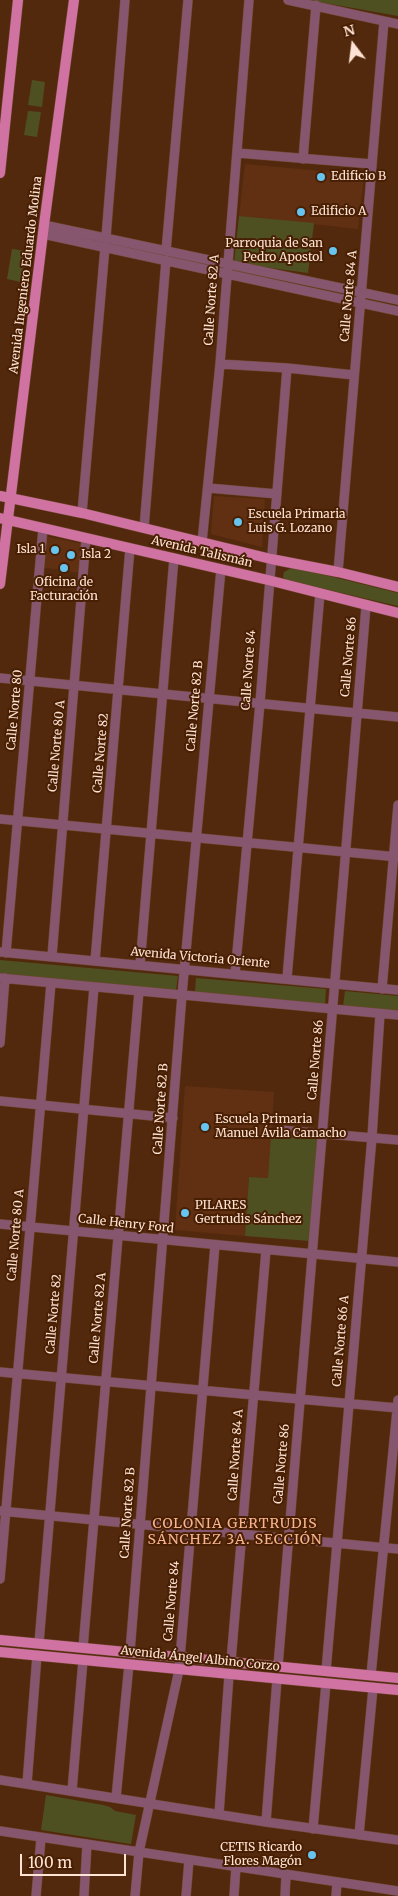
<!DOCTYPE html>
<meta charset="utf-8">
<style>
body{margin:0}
#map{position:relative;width:398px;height:1896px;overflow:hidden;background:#53290e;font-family:Merriweather,serif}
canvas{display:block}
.north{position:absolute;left:328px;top:20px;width:50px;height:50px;-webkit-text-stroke:4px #481f03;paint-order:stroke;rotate:345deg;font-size:14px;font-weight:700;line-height:20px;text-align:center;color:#ffe3d4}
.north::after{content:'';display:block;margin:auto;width:18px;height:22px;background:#ffe3d4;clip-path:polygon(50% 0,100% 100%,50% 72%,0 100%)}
.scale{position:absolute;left:20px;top:1854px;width:106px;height:22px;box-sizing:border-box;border:2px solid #ffe3d4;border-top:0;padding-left:6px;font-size:15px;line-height:18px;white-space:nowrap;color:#ffe3d4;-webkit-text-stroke:4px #481f03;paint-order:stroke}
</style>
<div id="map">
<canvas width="398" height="1896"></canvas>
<div class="north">N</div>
<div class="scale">100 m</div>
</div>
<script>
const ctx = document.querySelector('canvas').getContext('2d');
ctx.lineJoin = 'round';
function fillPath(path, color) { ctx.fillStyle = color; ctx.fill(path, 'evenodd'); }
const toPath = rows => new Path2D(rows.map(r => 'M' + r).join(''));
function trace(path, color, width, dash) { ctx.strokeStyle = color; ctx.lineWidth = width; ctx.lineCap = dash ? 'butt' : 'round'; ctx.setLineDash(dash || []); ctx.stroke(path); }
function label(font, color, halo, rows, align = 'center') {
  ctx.font = font + ' Merriweather,serif'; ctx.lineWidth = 4; ctx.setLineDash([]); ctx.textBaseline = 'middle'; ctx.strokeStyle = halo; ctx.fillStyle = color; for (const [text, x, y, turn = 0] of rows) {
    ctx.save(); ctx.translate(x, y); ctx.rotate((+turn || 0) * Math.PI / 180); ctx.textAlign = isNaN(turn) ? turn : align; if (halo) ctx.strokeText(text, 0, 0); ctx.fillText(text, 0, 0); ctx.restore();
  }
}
const built = toPath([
 [245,164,364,175,358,229,239,216],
 [214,496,265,499,262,547,211,534],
 [44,536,83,544,81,573,41,567],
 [185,1086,274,1092,268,1178,249,1177,245,1236,175,1230]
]);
const green = toPath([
 [308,0,398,0,398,16],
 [32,80,45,82,42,107,28,105],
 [28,111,41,112,37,137,24,135],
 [239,216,314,223,308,273,234,263],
 [12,249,26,251,21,282,7,279],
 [293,567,398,593,398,606,286,580,283,577,284,572],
 [0,960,178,976,176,990,0,975],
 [196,978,326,989,325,1004,195,992],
 [345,991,398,996,398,1011,343,1006],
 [271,1135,318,1137,310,1241,245,1236,249,1177,268,1178],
 [46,1795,103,1805,110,1807,115,1811,136,1815,131,1844,41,1830]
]);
const minor = toPath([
 [288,0,398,24],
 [237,153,372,164],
 [303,159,316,5],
 [44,225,398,300],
 [43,234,398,311],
 [106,237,125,0],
 [166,251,188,0],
 [220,364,287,368,354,375],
 [208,488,277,494],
 [82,513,105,247],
 [144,528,166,260],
 [202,542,220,364,249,0],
 [338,572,384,21],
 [0,678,398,717],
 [0,819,398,857],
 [0,952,398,990],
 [6,953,43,528],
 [52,956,86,538],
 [95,961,130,548],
 [140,965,174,558],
 [235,974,260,703,287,368],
 [0,978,398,1015],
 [287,978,320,593],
 [382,989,398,805],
 [0,1043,5,978],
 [0,1101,173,1118],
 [280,1130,398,1140],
 [0,1224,398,1262],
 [0,1372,398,1408],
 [0,1511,398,1549],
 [0,1579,51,983],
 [39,1643,94,987],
 [83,1648,139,991],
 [130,1652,182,995,221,569],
 [231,1661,266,1250],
 [278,1666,366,606],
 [326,1671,372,1137,380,1014],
 [371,1675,398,1400],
 [0,1780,266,1822,398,1840],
 [27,1784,37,1655],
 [72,1791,83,1660],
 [116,1798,129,1664],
 [219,1814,229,1675],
 [266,1822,277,1679],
 [313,1829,326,1683],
 [0,1831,398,1891],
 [359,1835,373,1688],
 [36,1896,41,1838],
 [84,1896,87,1844],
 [135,1896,139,1852,179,1670,215,1245],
 [186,1896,189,1860],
 [234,1896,236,1866],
 [285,1896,286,1875],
 [336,1896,337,1882]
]);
const major = toPath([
 [0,173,18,0],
 [0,496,82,513,271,559,338,572,398,587],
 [0,518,268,580,398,613],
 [0,584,44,225,74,0],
 [0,1640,398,1678],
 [0,1652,398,1690]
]);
const markers = [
 [321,177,5,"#66c4ef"],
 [301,212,5,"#66c4ef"],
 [333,251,5,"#66c4ef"],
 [238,522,5,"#66c4ef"],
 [55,550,5,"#66c4ef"],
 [71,555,5,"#66c4ef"],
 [64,568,5,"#66c4ef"],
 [205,1127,5,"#66c4ef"],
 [185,1213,5,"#66c4ef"],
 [312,1855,5,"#66c4ef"]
];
const poiNames = [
 ["Edificio B",331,177],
 ["Edificio A",311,212],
 ["Parroquia de San",323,244,"right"],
 ["Pedro Apostol",323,258,"right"],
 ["Escuela Primaria",248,515],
 ["Luis G. Lozano",248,529],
 ["Isla 1",45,550,"right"],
 ["Isla 2",81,555],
 ["Oficina de",64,583,"center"],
 ["Facturación",64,597,"center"],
 ["Escuela Primaria",215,1120],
 ["Manuel Ávila Camacho",215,1134],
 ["PILARES",195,1206],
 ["Gertrudis Sánchez",195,1220],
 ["CETIS Ricardo",302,1848,"right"],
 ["Flores Magón",302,1862,"right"]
];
const streetNames = [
 ["Avenida Ingeniero Eduardo Molina",26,275,-83],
 ["Calle Norte 84 A",349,296,-85],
 ["Calle Norte 82 A",212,300,-86],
 ["Avenida Talismán",202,552,13],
 ["Calle Norte 86",349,657,-85],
 ["Calle Norte 84",249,670,-86],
 ["Calle Norte 82 B",195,706,-85],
 ["Calle Norte 80",15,710,-85],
 ["Calle Norte 80 A",57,746,-85],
 ["Calle Norte 82",101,753,-85],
 ["Avenida Victoria Oriente",200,958,5],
 ["Calle Norte 86",316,1060,-85],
 ["Calle Norte 82 B",161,1109,-86],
 ["Calle Henry Ford",126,1224,6],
 ["Calle Norte 80 A",16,1235,-85],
 ["Calle Norte 82",54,1314,-85],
 ["Calle Norte 82 A",98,1318,-85],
 ["Calle Norte 86 A",341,1341,-85],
 ["Calle Norte 84 A",236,1455,-86],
 ["Calle Norte 86",282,1464,-85],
 ["Calle Norte 82 B",128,1513,-86],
 ["Calle Norte 84",172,1601,-85],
 ["Avenida Ángel Albino Corzo",200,1659,6]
];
const neighbourhoodNames = [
 ["COLONIA GERTRUDIS",235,1524],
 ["SÁNCHEZ 3A. SECCIÓN",235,1540]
];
fillPath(built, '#613012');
fillPath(green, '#4f5021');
trace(minor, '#6f472e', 10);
trace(major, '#6f472e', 11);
trace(minor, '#85566d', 9);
trace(major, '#d173a2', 10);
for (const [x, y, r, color] of markers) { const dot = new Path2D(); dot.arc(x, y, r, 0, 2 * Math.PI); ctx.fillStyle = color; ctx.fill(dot); trace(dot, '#481f03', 2); }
label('12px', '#ffe3d4', '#481f03', poiNames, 'left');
label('12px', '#ffe3d4', '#481f03', streetNames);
ctx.letterSpacing = '1px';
label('14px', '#f7b490', '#481f03', neighbourhoodNames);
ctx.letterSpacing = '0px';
</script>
